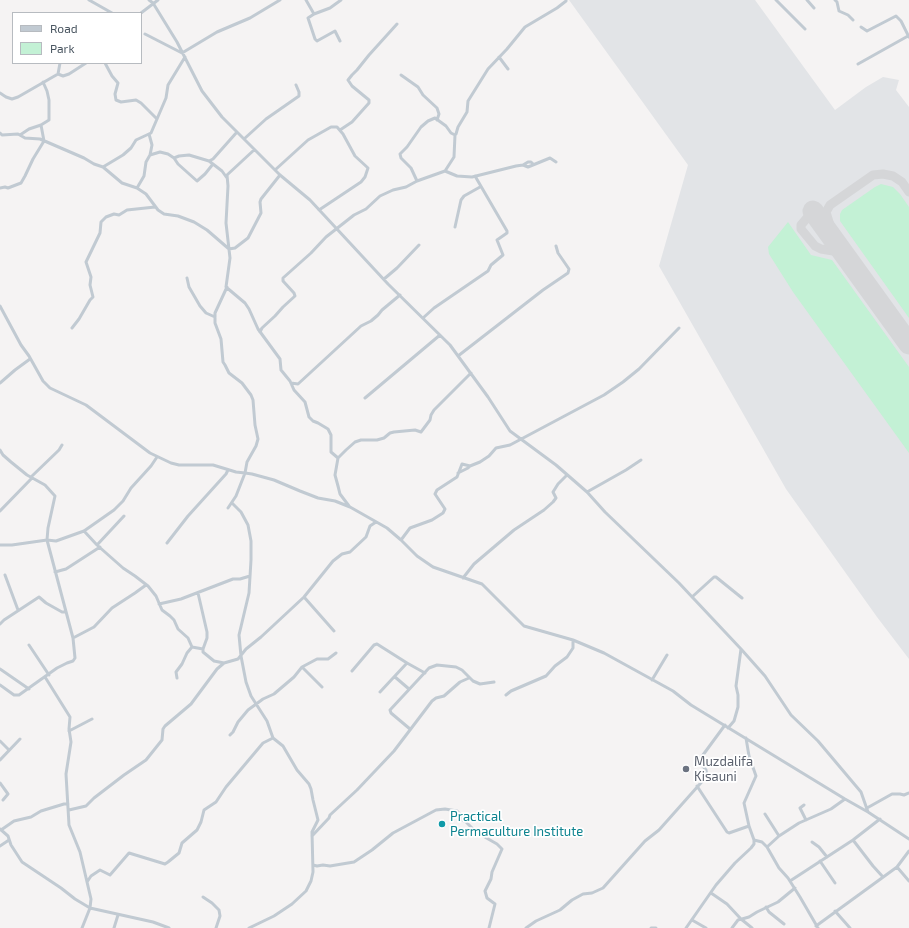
<!DOCTYPE html>
<style>
body{margin:0}
#map{position:relative;width:909px;height:928px;overflow:hidden;background:#f5f3f3;font-family:"Exo 2",sans-serif}
canvas{display:block}
.legend{position:absolute;left:12px;top:12px;width:130px;height:52px;box-sizing:border-box;background:#fff;border:1px solid #b7bbc0;margin:0;padding:5px 7px;list-style:none;font-size:12px;color:#4a5661}
.legend li{display:flex;align-items:center;gap:8px;height:20px}
.legend b{width:20px;border:1px solid #b7bbc0}
</style>
<div id="map">
<canvas width="909" height="928"></canvas>
<ul class="legend">
<li><b style="height:5px;background:#c1cad2"></b>Road</li>
<li><b style="height:11px;background:#c3f1d5"></b>Park</li>
</ul>
</div>
<script>
const ctx = document.querySelector('canvas').getContext('2d');
ctx.lineJoin = 'round';
function fillPath(path, color) { ctx.fillStyle = color; ctx.fill(path, 'evenodd'); }
const toPath = rows => new Path2D(rows.map(r => 'M' + r).join(''));
function trace(path, color, width, dash) { ctx.strokeStyle = color; ctx.lineWidth = width; ctx.lineCap = dash ? 'butt' : 'round'; ctx.setLineDash(dash || []); ctx.stroke(path); }
function label(font, color, halo, rows, align = 'center') {
  ctx.font = font + ' "Exo 2",sans-serif'; ctx.lineWidth = 3.5; ctx.setLineDash([]); ctx.textBaseline = 'middle'; ctx.strokeStyle = halo; ctx.fillStyle = color; for (const [text, x, y, turn = 0] of rows) {
    ctx.save(); ctx.translate(x, y); ctx.rotate((+turn || 0) * Math.PI / 180); ctx.textAlign = isNaN(turn) ? turn : align; if (halo) ctx.strokeText(text, 0, 0); ctx.fillText(text, 0, 0); ctx.restore();
  }
}
const airport = toPath([
 [569,0,755,0,835,110,866,87,883,77,899,80,896,90,909,107,909,659,877,617,786,489,659,266,688,165]
]);
const green = toPath([
 [881,184,893,187,900,194,909,207,909,318,840,221,840,214,842,210,875,187],
 [788,222,811,255,832,260,909,367,909,453,793,292,769,254,768,247]
]);
const taxiway = toPath([
 [829,222,826,212,830,205,873,175,883,174,893,176,902,182,909,192],
 [833,239,829,222,819,215,813,215,807,218,801,225,801,229,815,246,821,249,839,252,846,257]
]);
const runway = toPath([
 [813,211,909,344]
]);
const minor = toPath([
 [89,0,112,13],
 [149,0,153,3,177,42,202,91,222,117,280,175,310,200,388,284,450,345,488,397,510,431,556,465,587,492,605,512,679,583,741,649,765,676,791,715,818,741,861,792,868,812],
 [306,0,314,14,308,18,315,39,317,41,335,31,340,41],
 [776,0,805,29],
 [807,0,814,8],
 [835,0,837,2,839,11,848,15,853,20],
 [141,13,158,0],
 [314,14,330,8,341,0],
 [861,27,867,31,896,16,901,21,909,37],
 [145,34,182,53,217,32,250,18,280,0],
 [499,57,508,69],
 [105,63,112,76,118,83,115,94,116,100,121,102,136,100,141,103,157,119],
 [858,64,908,36],
 [58,74,60,63],
 [401,75,418,87,423,95,437,108,439,114,437,120],
 [0,93,6,97,12,99,18,97,58,74,63,76,69,74,86,63],
 [340,130,352,122,369,103,369,100,352,86,348,80,352,75,357,70,369,55,397,24],
 [0,133,2,135,18,134,25,138,40,139,84,158,94,164,103,167,122,183,137,188,146,194,158,210,164,214,178,216,194,222,207,230,229,249,235,248,248,238,261,213,260,202,261,199,280,175],
 [20,135,29,129,41,125],
 [244,139,266,119,299,96,299,92,296,85],
 [254,150,227,175,228,186,226,223,230,258,226,287,245,303,249,309,258,329,280,359,281,370,290,381,294,390,305,402,309,417,313,421,318,423,328,429,331,435,331,452,338,458,335,475,338,486,340,494,349,506],
 [150,155,160,152,168,154,174,158,179,156,189,155,209,161,213,159,237,132],
 [174,158,178,164,197,181,205,174,213,164],
 [209,161,222,171,227,178],
 [523,165,528,162,531,162,533,164],
 [103,167,123,155,131,148,136,140,151,133,166,98,168,85,185,57],
 [275,170,308,140,331,127,337,127,343,134,355,156,368,168,365,177,361,182,319,210],
 [445,171,454,157,455,135],
 [417,181,445,171,457,176,472,177,516,166,523,165,528,167,550,158,556,162],
 [0,188,5,187,8,188,21,183,25,176,33,159,44,141,41,125,49,120,49,100,47,91,43,82],
 [137,188,144,176,146,162,150,155,152,145,149,134],
 [455,227,461,200,464,196,480,187],
 [187,278,189,287,200,306,206,313,215,317],
 [384,279,397,268,419,245],
 [227,287,215,313,215,323,221,339,223,362,225,365,229,373,242,383,251,395,253,400,255,425,258,439,256,446,247,462,245,473,252,474,274,480,300,491,318,498,335,501,350,507,387,528,401,540,417,556,433,567,482,584,524,626,573,640,604,653,673,691,691,705,845,799,868,812,909,839],
 [0,306,21,345,29,356,43,381,50,388,86,405,150,453,171,463,179,465,213,465,236,472,245,473,236,496,228,508],
 [423,318,434,308,488,271,491,265,503,255,497,240,507,233,507,231,475,176],
 [72,328,79,319,90,300,93,297,90,285,91,277,86,262,100,233,101,222,106,217,114,214,119,215,127,210,155,207],
 [260,332,262,328,275,316,283,307,295,296,294,293,283,281,283,278,311,253,326,237,354,215,366,209,380,196,393,190,406,187,417,181,411,168,401,158,400,154,407,147,421,127,428,121,435,118,446,126,451,133,455,135,456,134,458,127,467,112,468,101,488,69,507,49,525,27,557,8,566,1,566,0],
 [458,356,543,290,568,273,569,269,558,253,556,246],
 [0,383,15,370,30,359],
 [291,383,298,384,361,326,371,321,378,315,382,310,400,295],
 [365,398,440,335],
 [0,450,3,455,11,462,27,475,45,485,55,496,48,528,47,540,56,541,84,531,114,510,123,501,131,488,151,466,157,457],
 [338,458,346,450,355,442,361,440,377,440,384,438,390,433,394,432,415,430,421,432,430,420,431,415,434,410,471,373],
 [458,473,468,468,470,466],
 [31,477,59,450,62,445],
 [587,492,626,470,641,460],
 [0,511,32,478],
 [84,531,97,545,123,568,135,576,148,586,156,596,162,610,170,616,174,620,178,629,188,638,192,647,187,653,182,664,176,672,177,678],
 [401,540,410,528,432,520,443,513,445,509,435,494,437,490,457,477,462,464,470,466,480,462,489,456,496,448,510,445,604,395,623,382,639,369,679,328],
 [167,543,188,516,226,474,228,470],
 [0,545,12,545,47,540,73,638],
 [97,545,124,516],
 [55,572,66,569,100,547],
 [5,575,18,610],
 [463,578,474,564,514,530,544,510,553,502,556,498,553,492,558,484,567,475],
 [304,597,334,631],
 [692,597,714,577,716,577,742,598],
 [159,604,181,599,233,579,240,579,250,576],
 [0,624,4,620,39,597,46,603,62,612,66,612],
 [29,645,49,675],
 [192,647,203,649,207,638,207,632,198,593],
 [203,649,203,652,214,661,224,663],
 [302,667,322,687],
 [0,669,29,689],
 [352,671,374,645,377,644,407,663],
 [395,677,409,689],
 [652,680,667,655],
 [0,685,14,695,19,695,57,668,67,663,73,661,75,658,73,638,94,627,112,608,135,593,146,585],
 [380,692,407,663,425,673],
 [506,695,511,691,546,676,555,666,567,657,573,648,573,640],
 [728,728,734,721,738,707,738,695,736,686,741,649],
 [410,729,391,713,390,710,429,668,437,665,456,667,462,670,473,681,480,684,494,682],
 [69,731,92,719],
 [230,735,233,732,238,722,248,710,263,699,274,694,294,677,302,667,317,659,328,659,336,653],
 [0,741,9,750],
 [0,760,20,739],
 [0,783,8,794,3,800],
 [697,786,727,832,729,833,749,826],
 [804,805,800,808,806,820],
 [867,808,892,794,900,794,904,795,909,793],
 [69,810,86,806,94,798,124,775,146,760,162,740,163,729,165,726,191,704,217,669,224,663,238,659,246,649,261,637,304,597,333,561,342,554,350,552,366,537,370,526,376,522],
 [765,814,779,836],
 [0,829,8,836,11,845,22,862,61,888,75,899,90,908,91,899,80,852,69,825,66,774,71,742,69,729,70,717,45,677],
 [1,830,14,821,31,817,41,811,64,804,68,804],
 [312,836,329,818,330,815,357,790,394,751,432,701,436,698,444,696,460,682,469,678],
 [754,840,762,842,767,847],
 [853,840,873,866,883,877],
 [812,842,819,847,827,857],
 [0,846,9,840],
 [820,861,835,883],
 [313,865,317,866,323,865,330,866,354,862,372,850,393,833,436,810,445,809,457,811,461,815,462,820,466,822,476,832,497,844,502,849,492,872,491,879,485,891,487,898,495,904,489,928],
 [897,867,909,881],
 [790,881,853,840,880,819],
 [87,882,91,876,100,870,110,875,129,853,165,864,168,862,179,853,182,843,197,830,201,822,204,810,216,802,226,787,263,743,273,738,267,721,251,696,246,682,241,656,239,635,249,593,251,560,251,541,248,525,241,512,232,503],
 [711,893,727,904,741,919],
 [203,897,212,903,219,910,220,916,216,928],
 [766,907,769,912,784,924],
 [835,911,850,928],
 [742,919,749,917,757,912,778,902,795,888],
 [692,920,706,928],
 [816,926,897,867,909,851],
 [82,928,90,908,153,922,169,928],
 [114,928,118,915],
 [249,928,274,916,292,904,306,891,311,881,313,872,312,832,318,820,313,800,311,789,309,784,297,770,283,746,273,738],
 [526,928,536,921,560,910,572,900,583,894,592,893,603,888,645,841,659,830,707,776,706,770,701,764,700,759,725,725],
 [651,928,656,928],
 [686,928,716,885,735,863,751,848,754,844,754,840,749,826,744,803,756,776,749,756,746,738],
 [732,928,738,920,741,919,752,928],
 [818,928,800,897,788,878,779,868,767,847,779,836,799,823,831,809,845,799]
]);
const markers = [
 [686,769,4,"#6b7280"],
 [442,824,4,"#0f9aa8"]
];
const worshipNames = [
 ["Muzdalifa",694,762],
 ["Kisauni",694,777]
];
const cultureNames = [
 ["Practical",450,817],
 ["Permaculture Institute",450,832]
];
fillPath(airport, '#e2e4e7');
fillPath(green, '#c3f1d5');
trace(taxiway, '#d5d6d8', 9);
trace(runway, '#d5d6d8', 21);
trace(minor, '#c1cad2', 3);
for (const [x, y, r, color] of markers) { const dot = new Path2D(); dot.arc(x, y, r, 0, 2 * Math.PI); ctx.fillStyle = color; ctx.fill(dot); trace(dot, '#fff', 1.5); }
label('13px', '#5b616d', '#fff', worshipNames, 'left');
label('13px', '#0d838f', '#fff', cultureNames, 'left');
</script>
